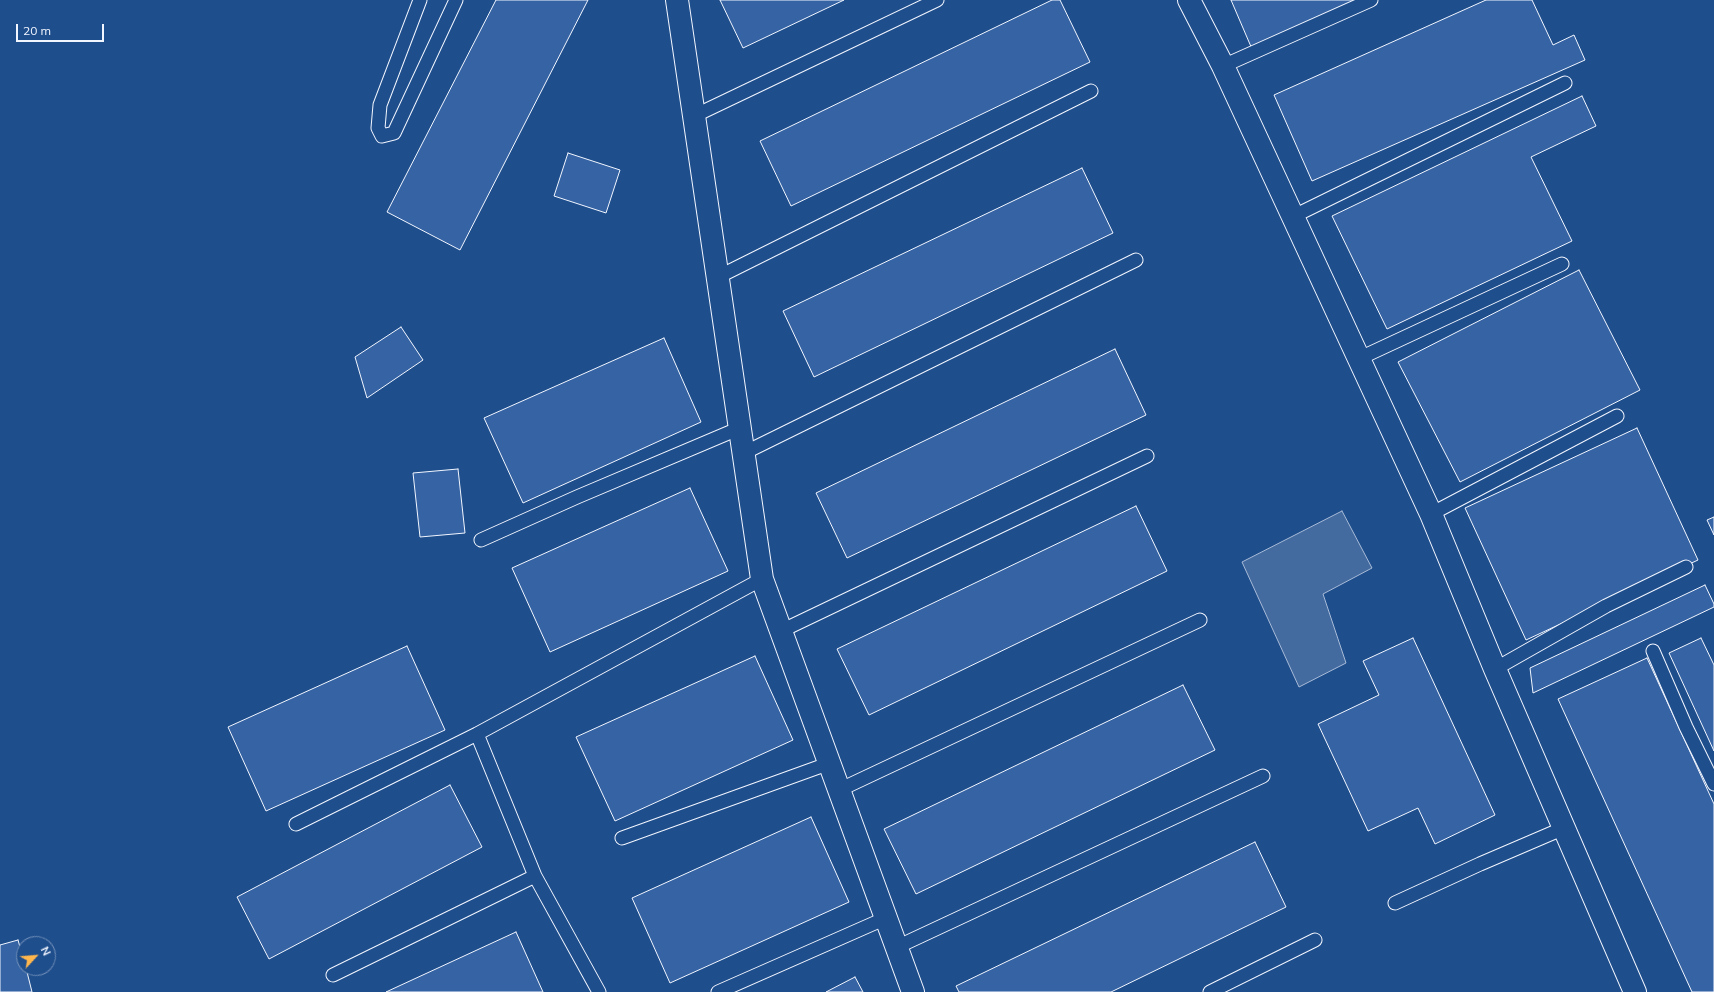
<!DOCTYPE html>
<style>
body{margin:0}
#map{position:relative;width:1714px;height:992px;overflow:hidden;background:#1f4e8c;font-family:Mulish,sans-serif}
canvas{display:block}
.north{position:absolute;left:16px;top:936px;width:40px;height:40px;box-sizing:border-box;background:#1f4e8c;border:1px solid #7391ba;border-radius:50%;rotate:64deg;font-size:11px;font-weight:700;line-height:16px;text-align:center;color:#f2f6ff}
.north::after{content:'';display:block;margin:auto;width:14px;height:18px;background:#ffb74d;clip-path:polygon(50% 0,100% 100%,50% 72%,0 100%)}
.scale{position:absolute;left:16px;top:24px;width:88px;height:18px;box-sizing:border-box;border:2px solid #f2f6ff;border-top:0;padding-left:5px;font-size:12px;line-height:14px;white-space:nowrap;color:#f2f6ff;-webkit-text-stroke:3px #1f4e8c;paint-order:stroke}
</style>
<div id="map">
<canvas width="1714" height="992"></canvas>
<div class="north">N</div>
<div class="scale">20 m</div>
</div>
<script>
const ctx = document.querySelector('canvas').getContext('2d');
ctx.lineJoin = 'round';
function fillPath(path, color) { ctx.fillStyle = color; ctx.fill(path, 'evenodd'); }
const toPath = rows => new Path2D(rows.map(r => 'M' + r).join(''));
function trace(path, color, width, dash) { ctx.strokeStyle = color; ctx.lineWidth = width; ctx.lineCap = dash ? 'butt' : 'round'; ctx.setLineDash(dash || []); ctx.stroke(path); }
const water = toPath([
 [1342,511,1372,568,1323,594,1346,663,1299,687,1242,562,1342,511]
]);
const building = toPath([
 [496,0,588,0,460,250,387,212,496,0],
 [720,0,844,0,743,48,720,0],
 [1052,0,1060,0,1090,62,791,206,760,141,1052,0],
 [1231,0,1366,0,1252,49,1231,0],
 [1486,0,1532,0,1553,45,1574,35,1585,60,1312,181,1274,95,1486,0],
 [1582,96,1596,126,1531,157,1572,241,1387,329,1332,216,1582,96],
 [568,153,620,170,606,213,554,196,568,153],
 [1082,168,1113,233,814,377,783,311,1082,168],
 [1579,270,1640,390,1460,482,1398,362,1579,270],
 [401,327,423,360,367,398,355,357,401,327],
 [664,338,701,422,523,503,484,418,664,338],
 [1115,349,1146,415,847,558,816,493,1115,349],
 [1637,428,1698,560,1526,640,1465,508,1637,428],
 [458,469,465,533,420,537,413,473,458,469],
 [690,488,728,571,550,652,512,568,690,488],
 [1136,506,1167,571,869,715,837,649,1136,506],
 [1714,517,1714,535,1707,520,1714,517],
 [1705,585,1714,604,1714,607,1533,693,1530,668,1705,585],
 [1413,638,1495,815,1435,844,1418,808,1368,831,1318,724,1379,695,1363,661,1413,638],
 [1701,638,1714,665,1714,751,1669,653,1701,638],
 [407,646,445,730,266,811,228,727,407,646],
 [755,656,793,740,615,821,576,737,755,656],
 [1647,658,1714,804,1714,992,1692,992,1558,699,1647,658],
 [1183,685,1215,750,916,894,884,829,1183,685],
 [450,785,482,847,269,959,237,897,450,785],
 [811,817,849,902,670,983,632,898,811,817],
 [1255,842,1286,907,1111,992,959,992,956,986,1255,842],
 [516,932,543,992,386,992,516,932],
 [18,940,24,961,24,968,26,968,32,992,0,992,0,945,18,940],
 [855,977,863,992,826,992,855,977]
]);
const lane = toPath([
 [420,0,380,105,378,128,382,136,394,133,456,0],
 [1223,66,1371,0],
 [694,116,937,0],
 [1292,217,1565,83],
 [718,277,1091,91],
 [1358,359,1562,264],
 [744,453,1136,260],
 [1431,514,1617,416],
 [481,540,577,497,740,428],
 [781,631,1147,456],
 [1653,651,1686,727,1714,784],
 [1495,669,1606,606,1686,567],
 [477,734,535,876,599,992],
 [839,790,1200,620],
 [296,824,477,734,762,579],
 [622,838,830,763],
 [1395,903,1480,864,1564,828],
 [897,947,1263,776],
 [333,975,535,876],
 [718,992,886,918],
 [1210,992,1315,940]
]);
const street = toPath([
 [677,0,762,579,913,992],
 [1189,0,1223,66,1431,514,1495,669,1635,992]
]);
fillPath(water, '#446ba0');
trace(water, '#a8bbd7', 1);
fillPath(building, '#3563a3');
trace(building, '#f2f6ff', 1);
trace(lane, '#f2f6ff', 15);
trace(street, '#f2f6ff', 24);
trace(lane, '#1f4e8c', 13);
trace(street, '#1f4e8c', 22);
</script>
